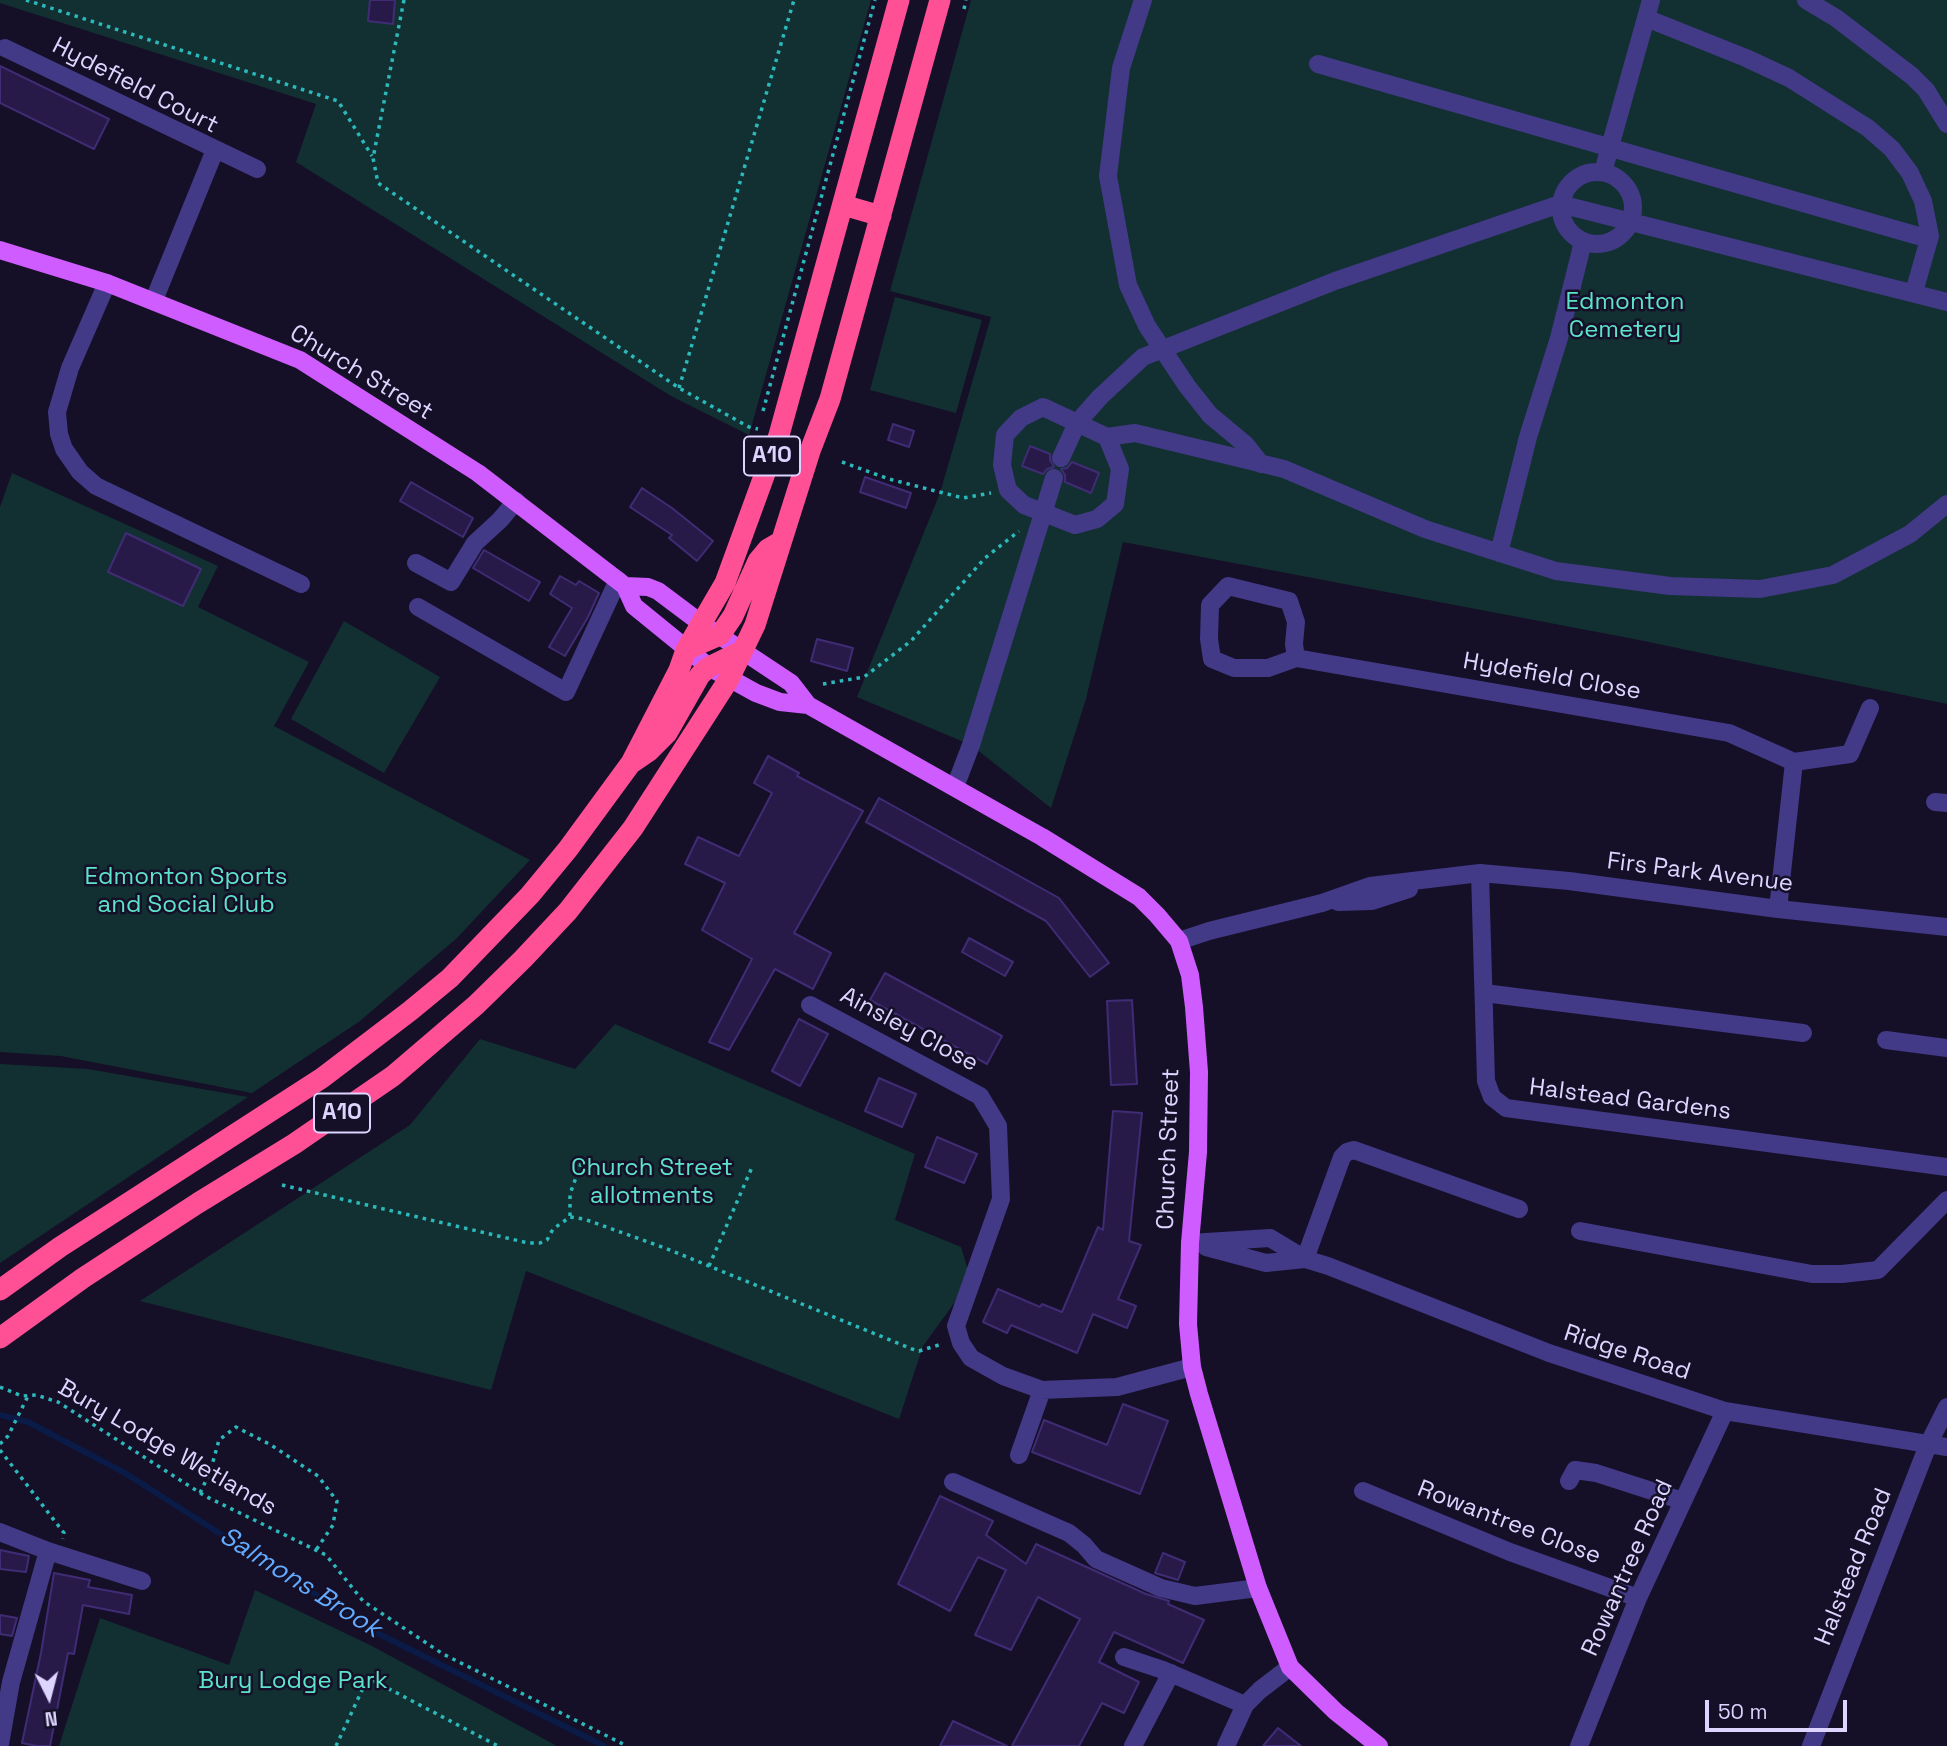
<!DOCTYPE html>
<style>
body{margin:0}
#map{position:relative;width:1947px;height:1746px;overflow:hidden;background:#150f27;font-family:"Space Grotesk",sans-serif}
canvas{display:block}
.north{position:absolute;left:14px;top:1662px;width:70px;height:70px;-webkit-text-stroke:5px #150f27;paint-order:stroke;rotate:174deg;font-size:19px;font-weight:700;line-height:28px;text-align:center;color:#ddd5ff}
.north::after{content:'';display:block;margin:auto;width:24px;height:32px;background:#ddd5ff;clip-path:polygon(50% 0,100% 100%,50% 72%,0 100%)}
.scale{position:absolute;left:1705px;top:1700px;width:142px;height:32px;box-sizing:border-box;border:4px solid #ddd5ff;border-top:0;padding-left:9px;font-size:21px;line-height:24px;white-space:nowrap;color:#ddd5ff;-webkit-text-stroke:5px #150f27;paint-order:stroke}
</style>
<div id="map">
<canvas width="1947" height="1746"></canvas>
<div class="north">N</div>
<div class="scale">50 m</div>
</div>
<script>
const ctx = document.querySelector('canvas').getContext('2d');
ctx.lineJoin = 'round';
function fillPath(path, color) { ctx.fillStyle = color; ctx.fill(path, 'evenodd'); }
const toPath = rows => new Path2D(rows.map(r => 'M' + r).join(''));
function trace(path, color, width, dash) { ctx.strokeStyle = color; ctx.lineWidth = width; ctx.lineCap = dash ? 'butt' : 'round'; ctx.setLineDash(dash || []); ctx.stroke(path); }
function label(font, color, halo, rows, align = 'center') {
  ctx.font = font + ' "Space Grotesk",sans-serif'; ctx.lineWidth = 5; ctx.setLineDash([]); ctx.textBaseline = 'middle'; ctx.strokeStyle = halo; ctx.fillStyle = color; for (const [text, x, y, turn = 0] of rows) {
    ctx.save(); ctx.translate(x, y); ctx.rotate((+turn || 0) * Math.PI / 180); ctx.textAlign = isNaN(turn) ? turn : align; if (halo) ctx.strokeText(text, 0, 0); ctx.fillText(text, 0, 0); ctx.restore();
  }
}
const green = toPath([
 [0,0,871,0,749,435,671,396,296,162,316,104,0,3],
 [971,0,1947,0,1947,704,1634,639,1123,542,1086,699,1051,808,971,745,857,697,940,493,991,317,890,291],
 [895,297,982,320,956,413,870,390],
 [12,473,218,566,198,607,309,662,274,726,530,860,457,938,360,1021,252,1093,61,1056,0,1052,0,507],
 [344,621,440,677,384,773,291,719],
 [615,1024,915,1154,895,1220,961,1247,971,1280,923,1346,899,1419,526,1271,491,1390,140,1301,410,1125,480,1039,575,1069],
 [0,1064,88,1069,248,1097,0,1263],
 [255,1590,372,1646,557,1746,59,1746,100,1618,229,1665]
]);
const stream = toPath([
 [0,1415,28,1422,125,1473,371,1630,604,1746]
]);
const building = toPath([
 [370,0,395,0,393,24,368,21,370,0],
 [0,66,109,119,94,149,0,103,0,66],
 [893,424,914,431,909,447,888,440,893,424],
 [1030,446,1050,454,1050,460,1054,467,1047,469,1043,474,1022,466,1030,446],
 [1072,462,1099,473,1091,493,1065,482,1065,475,1061,469,1067,468,1072,462],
 [865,477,911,493,906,508,860,492,865,477],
 [411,482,473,518,463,537,400,501,411,482],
 [642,488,672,508,713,541,697,561,669,538,672,535,630,507,642,488],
 [126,533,201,569,183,606,108,572,126,533],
 [484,550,540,582,529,601,473,568,484,550],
 [560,576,576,585,579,581,599,593,588,617,565,656,549,647,572,608,550,594,560,576],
 [817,639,853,648,847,671,811,661,817,639],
 [768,756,799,773,797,776,863,811,794,933,831,953,813,989,775,969,729,1050,709,1042,752,959,702,930,725,883,685,864,698,837,739,856,772,793,754,783,768,756],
 [879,798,1059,898,1109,963,1090,977,1046,921,866,822,879,798],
 [969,938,1013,962,1005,976,962,952,969,938],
 [885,973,1002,1036,987,1064,870,1000,885,973],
 [1132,1000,1137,1084,1111,1085,1107,1001,1132,1000],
 [799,1019,828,1034,800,1086,772,1071,799,1019],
 [879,1078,916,1094,902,1127,865,1111,879,1078],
 [1113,1111,1142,1113,1129,1241,1141,1245,1118,1299,1136,1306,1127,1328,1093,1314,1077,1353,1011,1325,1007,1333,983,1322,998,1289,1040,1307,1042,1304,1062,1312,1098,1227,1103,1230,1113,1111],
 [937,1137,977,1154,964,1183,925,1167,937,1137],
 [1123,1404,1168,1421,1140,1494,1032,1452,1044,1420,1107,1445,1123,1404],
 [940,1496,993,1521,986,1535,1026,1564,1036,1544,1146,1594,1169,1601,1168,1604,1204,1620,1183,1663,1114,1632,1099,1662,1139,1682,1124,1713,1102,1703,1079,1746,1012,1746,1080,1619,1038,1597,1011,1650,975,1635,1006,1570,978,1557,950,1611,898,1584,940,1496],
 [0,1550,29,1556,26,1572,0,1569,0,1550],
 [1163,1553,1185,1562,1178,1580,1155,1573,1163,1553],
 [54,1573,90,1580,88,1587,132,1595,129,1614,83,1605,74,1654,68,1653,50,1746,37,1746,22,1743,41,1653,54,1573],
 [0,1615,17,1618,12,1636,0,1634,0,1615],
 [953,1721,1007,1746,940,1746,953,1721],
 [1278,1728,1301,1746,1263,1746,1278,1728]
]);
const path = toPath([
 [26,0,338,101,372,156],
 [404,0,373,158,378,183,679,388,749,427,758,429],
 [964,9,966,0],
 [679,388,794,0],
 [763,411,875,0],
 [842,462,889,479,963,498,991,493],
 [823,684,864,677,911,641,985,558,1019,531],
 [282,1185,528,1243,540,1243,547,1240,553,1229,570,1217,584,1219,665,1248,912,1349,919,1351,942,1344],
 [570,1216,570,1194,582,1161],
 [709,1266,753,1165],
 [0,1387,22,1396,36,1395,58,1402,205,1496,326,1555,363,1601,443,1654,627,1746],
 [0,1444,8,1436,28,1396],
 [0,1450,64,1533,63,1539],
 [200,1493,210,1472,219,1440,236,1427,271,1445,318,1476,337,1501,333,1525,316,1550],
 [336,1746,364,1686,374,1681,498,1746]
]);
const minor = toPath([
 [1143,0,1121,68,1108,176,1128,285,1147,326,1187,386,1210,415,1246,445,1261,464],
 [1806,0,1836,18,1912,76,1926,90,1947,124],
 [1646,18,1746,58,1789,78,1868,128,1892,149,1910,173,1923,201,1930,236,1914,292],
 [5,48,257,169],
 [1318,64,1929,239],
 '1561 208a36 36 0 1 1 72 0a36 36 0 1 1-72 0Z',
 [1603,172,1651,0],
 [107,283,70,368,57,412,59,434,64,449,80,472,96,486,301,584],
 [154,300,215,150],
 [1107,437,1135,433,1284,469,1425,529,1556,571,1670,586,1760,589,1833,575,1910,534,1947,504],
 [1061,458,1077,423,1107,437,1120,469,1115,504,1097,519,1075,525,1024,505,1008,490,1002,465,1005,435,1021,418,1043,407,1077,423,1100,397,1143,357,1335,281,1560,204,1947,302],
 [1499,553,1528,437,1559,338,1583,242],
 [416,563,451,582,475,543,500,520,516,501],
 [418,607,566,692,618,580],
 [1296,658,1294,644,1296,622,1289,601,1228,586,1210,605,1209,639,1212,659,1234,668,1268,668,1296,658,1729,733,1794,762,1850,754,1870,708],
 [955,787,971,745,1054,478],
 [1935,802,1947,803],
 [1480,873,1486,1081,1492,1097,1506,1108,1947,1167],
 [1338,902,1372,901,1409,889],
 [1778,909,1794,762],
 [1179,941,1209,931,1322,903,1370,886,1480,873,1569,881,1778,909,1947,927],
 [1484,993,1803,1033],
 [810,1005,980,1096,998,1126,1001,1199,956,1326,961,1343,971,1358,1003,1376,1042,1390,1117,1387,1192,1367],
 [1886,1040,1947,1048],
 [1580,1231,1812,1274,1842,1274,1878,1270,1947,1200],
 [1190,1243,1270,1238,1305,1259,1328,1266,1549,1353,1725,1411,1947,1447],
 [1206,1247,1266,1263,1305,1259],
 [1305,1259,1342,1157,1347,1152,1354,1150,1519,1209],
 [1019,1455,1042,1390],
 [1569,1481,1575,1470,1596,1473,1683,1501],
 [953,1482,1069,1533,1084,1545,1096,1559,1161,1588,1195,1596,1258,1588],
 [1363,1491,1510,1552,1638,1598],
 [0,1532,48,1551,142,1581],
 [1124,1657,1163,1670,1245,1705],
 [0,1744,11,1682,48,1551],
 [1133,1746,1171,1673],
 [1226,1746,1245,1705,1260,1690,1290,1667],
 [1579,1746,1638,1598,1725,1411],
 [1811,1746,1928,1445,1947,1407]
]);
const major = toPath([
 [0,250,107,283,300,360,478,473,625,586,634,606,709,667,756,693,780,702,808,705,1042,837,1139,897,1157,915,1179,941,1190,975,1194,1007,1199,1072,1198,1152,1190,1243,1188,1324,1192,1367,1199,1394,1258,1588,1290,1667,1336,1712,1379,1746],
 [625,586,648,587,658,591,702,624,791,683,808,705]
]);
const highway = toPath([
 [843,205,881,216],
 [686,650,720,635,733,616,758,561,768,549,780,542],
 [633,762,649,751,667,733,700,675,709,667,742,651],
 [0,1290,60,1247,322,1078,410,1011,450,978,530,895,568,849,631,763,679,670,686,650,725,583,779,435,899,0],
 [0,1338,83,1278,198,1203,294,1144,393,1076,476,1005,523,959,568,911,633,828,729,679,755,625,810,451,830,399,940,0]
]);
const shields = [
 [772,456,56],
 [342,1113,56]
];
const shieldNames = [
 ["A10",772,456],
 ["A10",342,1113]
];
const streetNames = [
 ["Hydefield Court",135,86,27],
 ["Church Street",361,373,31],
 ["Hydefield Close",1552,677,10],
 ["Firs Park Avenue",1700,873,7],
 ["Ainsley Close",909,1030,28],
 ["Halstead Gardens",1630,1100,7],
 ["Church Street",1169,1149,-88],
 ["Ridge Road",1627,1353,18],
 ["Bury Lodge Wetlands",167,1448,30],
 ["Rowantree Close",1509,1523,21],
 ["Halstead Road",1854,1567,-68],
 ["Rowantree Road",1628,1568,-66]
];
const parkNames = [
 ["Edmonton",1625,302],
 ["Cemetery",1625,330],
 ["Edmonton Sports",186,877],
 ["and Social Club",186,905],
 ["Church Street",652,1168],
 ["allotments",652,1196],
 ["Bury Lodge Park",293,1681]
];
const waterNames = [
 ["Salmons Brook",300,1583,32]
];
fillPath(green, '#123031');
trace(stream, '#091b46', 6);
fillPath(building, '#271a49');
trace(building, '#402c75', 2);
trace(path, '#2cb9bc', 3.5, [3.5, 5]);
trace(minor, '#423987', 18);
trace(major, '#cf5cff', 18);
trace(highway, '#ff5096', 21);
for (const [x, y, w] of shields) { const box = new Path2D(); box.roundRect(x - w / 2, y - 19.5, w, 39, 5); ctx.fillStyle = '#150f27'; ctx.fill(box); trace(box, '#ddd5ff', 2); }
label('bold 23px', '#ddd5ff', null, shieldNames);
label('24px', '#ddd5ff', '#150f27', streetNames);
label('24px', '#5de3cc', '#150f27', parkNames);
label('italic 26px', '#63abff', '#150f27', waterNames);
</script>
